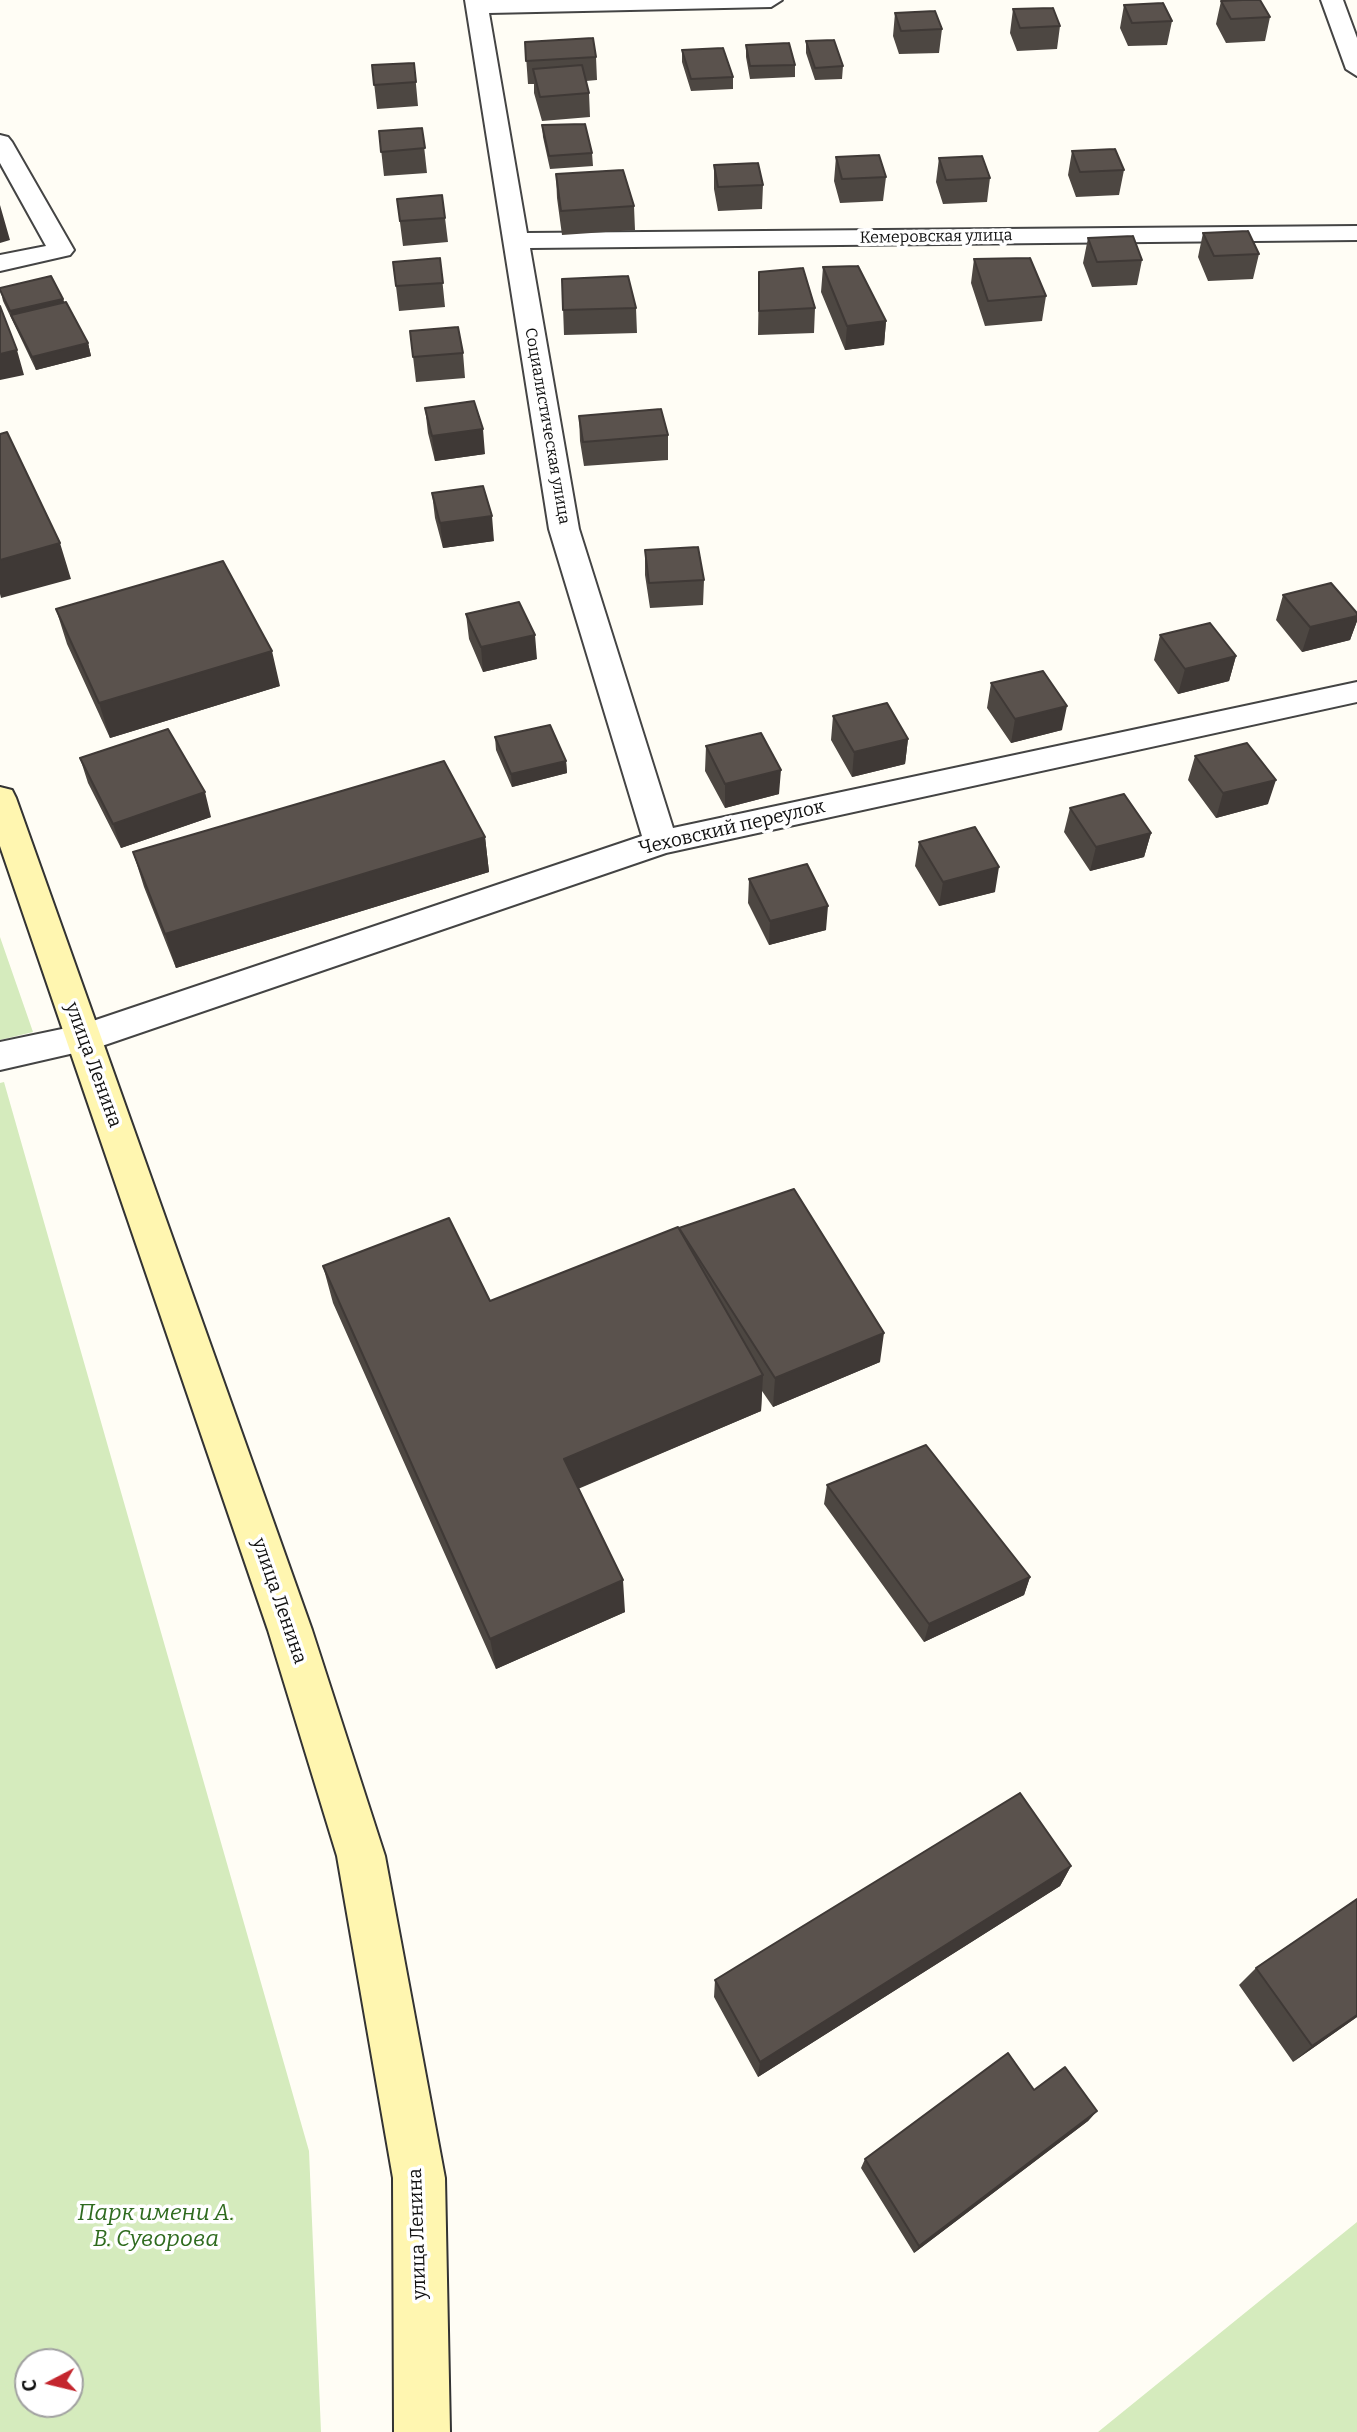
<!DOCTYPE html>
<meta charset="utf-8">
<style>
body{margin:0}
#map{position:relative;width:1357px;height:2432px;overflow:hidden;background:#fffdf5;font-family:Bitter,serif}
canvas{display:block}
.north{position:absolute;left:14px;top:2348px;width:70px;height:70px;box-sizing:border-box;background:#fff;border:2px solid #a0a0a0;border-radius:50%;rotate:263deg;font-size:19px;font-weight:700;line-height:28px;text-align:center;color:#111}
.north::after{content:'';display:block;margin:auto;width:24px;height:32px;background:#c4262e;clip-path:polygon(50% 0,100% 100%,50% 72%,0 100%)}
</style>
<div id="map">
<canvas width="1357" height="2432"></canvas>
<div class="north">С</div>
</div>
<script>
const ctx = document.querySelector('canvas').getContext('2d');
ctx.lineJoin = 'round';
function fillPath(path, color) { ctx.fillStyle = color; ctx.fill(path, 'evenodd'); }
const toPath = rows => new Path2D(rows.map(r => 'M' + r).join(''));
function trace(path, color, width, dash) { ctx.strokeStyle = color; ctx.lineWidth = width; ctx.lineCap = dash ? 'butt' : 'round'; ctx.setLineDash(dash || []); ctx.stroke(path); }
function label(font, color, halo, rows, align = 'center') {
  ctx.font = font + ' Bitter,serif'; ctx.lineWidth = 7; ctx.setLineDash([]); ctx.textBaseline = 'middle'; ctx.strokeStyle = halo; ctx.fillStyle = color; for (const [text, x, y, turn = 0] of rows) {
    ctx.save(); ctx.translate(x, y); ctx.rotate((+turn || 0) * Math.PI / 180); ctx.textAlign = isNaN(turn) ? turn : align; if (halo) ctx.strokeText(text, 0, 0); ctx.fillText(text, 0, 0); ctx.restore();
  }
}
const green = toPath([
 [0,937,33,1032,0,1040],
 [4,1082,309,2151,321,2432,0,2432,0,1083],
 [28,2362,70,2362,70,2404,28,2404],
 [1357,2222,1357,2432,1098,2432]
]);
const street = toPath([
 [465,0,782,0,771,7,489,13,527,233,1357,226,1357,240,530,248,579,529,673,828,1357,682,1357,702,666,853,96,1048,0,1070,0,1042,81,1025,642,836,549,529,465,0],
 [1321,0,1343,0,1357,38,1357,76,1346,69,1321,0],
 [0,135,8,137,12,142,74,250,70,255,0,271,0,255,46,246,0,163,0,135]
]);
const secondary = toPath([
 [0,787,12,790,16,798,312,1630,385,1856,445,2178,450,2432,394,2432,393,2178,337,1856,268,1630,0,846,0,787]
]);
const wall = toPath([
 [1221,1,1270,17,1265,41,1226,43,1216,24],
 [1124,5,1172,21,1167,45,1128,46,1120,28],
 [1013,9,1060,26,1057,49,1017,51,1010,33],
 [895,13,942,29,939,53,899,54,893,36],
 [806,41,843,66,842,79,815,80,806,53],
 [525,42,596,57,597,80,586,81,589,93,590,117,542,121,534,93,534,84,528,84],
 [746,45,795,65,795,77,750,79,746,57],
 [682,50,733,77,733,89,691,91,682,62],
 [414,63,418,106,377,109,372,65],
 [542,125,592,153,593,166,550,169,543,137],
 [422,128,427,173,384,176,379,131],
 [1072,151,1124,170,1119,195,1076,197,1068,175],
 [836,157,886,177,883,201,840,203,834,181],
 [939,158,990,178,987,202,943,204,936,182],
 [714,165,763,185,762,209,718,211,714,189],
 [556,174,634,206,635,230,562,235,557,198],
 [397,199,445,218,448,242,403,246],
 [1203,233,1259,254,1253,279,1208,281,1198,257],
 [1088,238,1142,260,1137,285,1092,287,1083,263],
 [440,258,445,307,399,311,393,262],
 [974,259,1046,296,1042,321,985,326,971,283],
 [823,267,886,321,884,345,845,350,821,292],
 [759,272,815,308,814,333,758,335],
 [562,279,636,308,637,333,564,335],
 [0,288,63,299,64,302,88,343,91,356,36,370,3,301],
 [410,331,463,353,465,378,416,382],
 [425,408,485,454,435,461,428,433],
 [579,416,668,435,668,460,584,466,580,441],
 [432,493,494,541,443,548,435,518],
 [645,550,704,580,703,605,650,608,645,575],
 [1283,595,1357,613,1357,621,1350,640,1302,652,1276,620],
 [56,609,280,686,110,738,67,644],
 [466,614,537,659,483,672,469,639],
 [1160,635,1236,656,1229,681,1178,694,1154,660],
 [991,683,1062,730,1011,743,987,708],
 [833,716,908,739,905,764,852,777,831,740],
 [495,737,566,761,567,773,512,787,496,750],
 [706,746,779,794,725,808,705,771],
 [1195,756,1268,804,1216,818,1188,780],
 [80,758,211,817,121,848,88,783],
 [1070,808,1151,833,1144,857,1090,871,1064,832],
 [485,837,489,872,176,968,144,887,133,852],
 [919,842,995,892,939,906,915,866],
 [749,879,826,930,769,945,748,903],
 [678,1227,880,1362,773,1407,762,1391,761,1411,578,1489,625,1612,496,1669,333,1303,323,1266,490,1301],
 [827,1485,1030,1577,1024,1595,924,1642,824,1504],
 [1071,1866,1060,1886,758,2077,714,1997,715,1980],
 [1357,1899,1357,2017,1293,2062,1239,1985,1256,1968],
 [1034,2090,1097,2111,1088,2121,914,2253,861,2168,865,2159]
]);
const shadedWall = toPath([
 [0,205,10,240,0,243],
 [63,299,67,312,11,315,14,324,10,311],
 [886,321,884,345,845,350,847,326],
 [88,343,91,356,36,370,32,357],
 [17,350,24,375,0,380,0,354],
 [483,429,485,454,435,461,432,436],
 [492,516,494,541,443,548,440,523],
 [60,543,71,579,1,598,0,594,0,560],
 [1357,616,1357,621,1350,640,1302,652,1310,627],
 [535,635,537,659,483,672,481,647],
 [272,651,280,686,110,738,99,703],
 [1236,656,1229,681,1178,694,1185,669],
 [1067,706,1062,730,1011,743,1015,719],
 [908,739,905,764,852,777,854,752],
 [566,761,567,773,512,787,511,774],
 [781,770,779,794,725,808,725,784],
 [1276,780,1268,804,1216,818,1223,793],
 [205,792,211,817,121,848,113,824],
 [1151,833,1144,857,1090,871,1096,847],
 [485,837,489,872,176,968,165,934],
 [999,867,995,892,939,906,943,882],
 [828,906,826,930,769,945,770,921],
 [884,1333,880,1362,773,1407,775,1378],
 [763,1375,761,1411,567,1493,564,1459],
 [1030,1577,1024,1595,924,1642,929,1624],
 [623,1580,625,1612,496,1669,490,1639],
 [1071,1866,1060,1886,758,2077,760,2062],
 [1357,2015,1357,2017,1293,2062,1312,2046],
 [1097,2111,1088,2121,914,2253,919,2246]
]);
const building = toPath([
 [1243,0,1260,0,1270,17,1231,19,1221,1,1243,0],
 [1163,3,1172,21,1132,23,1124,5,1163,3],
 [1053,8,1060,26,1020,28,1013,9,1053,8],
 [935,11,942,29,901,31,895,13,935,11],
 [593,38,596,57,526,61,525,42,593,38],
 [834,40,843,66,815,68,806,41,834,40],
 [789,43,795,65,750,66,746,45,789,43],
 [723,48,733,77,691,79,682,50,723,48],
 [414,63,416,82,374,85,372,65,414,63],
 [582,65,589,93,540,97,533,69,582,65],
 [585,124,592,153,549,156,542,125,585,124],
 [422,128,425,148,381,152,379,131,422,128],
 [1115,149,1124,170,1080,172,1072,151,1115,149],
 [879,155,886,177,842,179,836,157,879,155],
 [982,156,990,178,946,180,939,158,982,156],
 [758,163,763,185,718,187,714,165,758,163],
 [623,170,634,206,561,211,556,174,623,170],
 [442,195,445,218,400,221,397,199,442,195],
 [1248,231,1259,254,1214,256,1203,233,1248,231],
 [1133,236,1142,260,1097,262,1088,238,1133,236],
 [440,258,443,283,396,286,393,262,440,258],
 [1030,258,1046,296,988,301,974,259,1030,258],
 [858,266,886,321,847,326,823,267,858,266],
 [803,268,815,308,759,311,759,272,803,268],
 [51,276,63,299,10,311,0,290,0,288,51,276],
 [628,276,636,308,563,310,562,279,628,276],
 [66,302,88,343,32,357,11,315,66,302],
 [0,306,17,350,0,354,0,306],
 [458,327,463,353,413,357,410,331,458,327],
 [474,401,483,429,432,436,425,408,474,401],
 [661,409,668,435,583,442,579,416,661,409],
 [7,432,60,543,0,560,0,434,7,432],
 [483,486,492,516,440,523,432,493,483,486],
 [698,547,704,580,649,583,645,550,698,547],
 [223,561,272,651,99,703,56,609,223,561],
 [1331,583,1357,613,1357,616,1310,627,1283,595,1331,583],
 [519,602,535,635,481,647,466,614,519,602],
 [1210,623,1236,656,1185,669,1160,635,1210,623],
 [1043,671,1067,706,1015,719,991,683,1043,671],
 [887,703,908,739,854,752,833,716,887,703],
 [550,725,566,761,511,774,495,737,550,725],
 [168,729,205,792,113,824,80,758,168,729],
 [761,733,781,770,725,784,706,746,761,733],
 [1247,743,1276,780,1223,793,1195,756,1247,743],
 [444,761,485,837,165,934,133,852,444,761],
 [1124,794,1151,833,1096,847,1070,808,1124,794],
 [975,827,999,867,943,882,919,842,975,827],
 [807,864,828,906,770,921,749,879,807,864],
 [794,1189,884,1333,775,1378,679,1228,794,1189],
 [449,1218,490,1301,678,1227,763,1375,564,1459,623,1580,490,1639,323,1266,449,1218],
 [926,1445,1030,1577,929,1624,827,1485,926,1445],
 [1020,1793,1071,1866,760,2062,715,1980,1020,1793],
 [1357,1899,1357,2015,1312,2046,1256,1968,1357,1899],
 [1008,2053,1034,2090,1065,2067,1097,2111,919,2246,865,2159,1008,2053]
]);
const farStreetnames = [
 ["Кемеровская улица",936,237,-1],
 ["Социалистическая улица",547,426,80]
];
const streetNames = [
 ["Чеховский переулок",732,828,-13],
 ["улица Ленина",93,1065,70],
 ["улица Ленина",279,1601,71],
 ["улица Ленина",418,2234,-92]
];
const nearParknames = [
 ["Парк имени А.",156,2214],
 ["В. Суворова",156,2240]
];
fillPath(green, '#d5ebbd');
trace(street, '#444', 4);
trace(secondary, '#333', 4);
fillPath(street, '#fff');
fillPath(secondary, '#fff6b0');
fillPath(wall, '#4d4742');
fillPath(shadedWall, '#3f3936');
fillPath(building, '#5a524d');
trace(building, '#3f3936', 2);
label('16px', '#111', '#fff', farStreetnames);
label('19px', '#111', '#fff', streetNames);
label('italic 23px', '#2f6b1f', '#fff', nearParknames);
</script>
